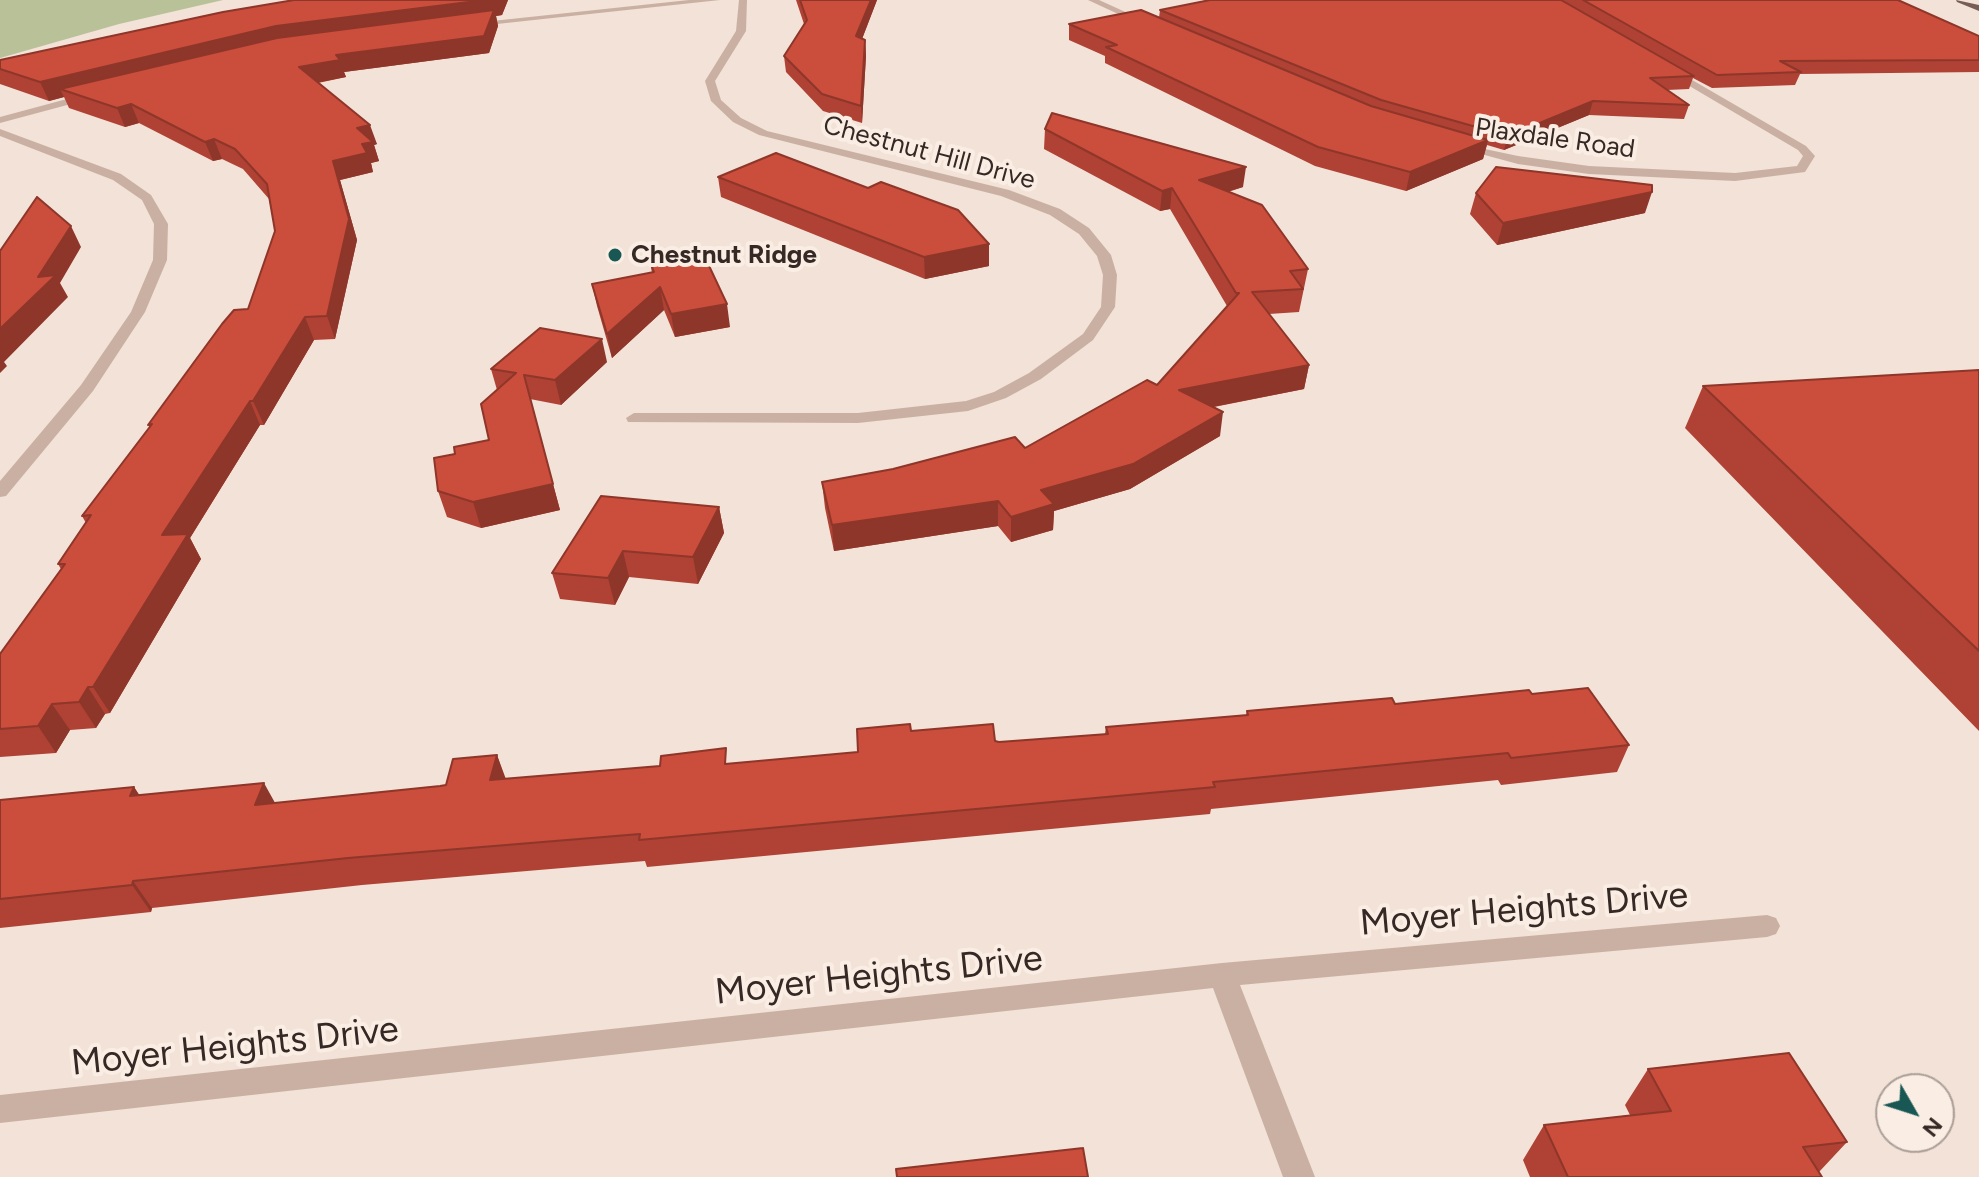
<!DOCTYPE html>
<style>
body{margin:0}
#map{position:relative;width:1979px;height:1177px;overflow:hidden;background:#f2e2d7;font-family:Figtree,sans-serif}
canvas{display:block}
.north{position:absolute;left:1875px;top:1073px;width:80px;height:80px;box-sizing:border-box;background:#faede3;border:2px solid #ab9e97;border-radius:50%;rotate:129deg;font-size:22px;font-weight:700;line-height:32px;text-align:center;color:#352825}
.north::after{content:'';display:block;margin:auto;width:28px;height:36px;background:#195754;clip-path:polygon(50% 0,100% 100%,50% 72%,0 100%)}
</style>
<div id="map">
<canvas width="1979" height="1177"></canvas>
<div class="north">N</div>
</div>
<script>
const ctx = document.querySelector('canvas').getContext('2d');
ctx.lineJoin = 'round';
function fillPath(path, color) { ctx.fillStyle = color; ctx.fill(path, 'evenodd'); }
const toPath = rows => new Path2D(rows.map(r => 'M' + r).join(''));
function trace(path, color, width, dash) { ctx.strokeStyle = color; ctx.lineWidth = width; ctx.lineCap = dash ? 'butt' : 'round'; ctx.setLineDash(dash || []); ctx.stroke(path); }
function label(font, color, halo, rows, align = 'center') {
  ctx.font = font + ' Figtree,sans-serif'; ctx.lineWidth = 8; ctx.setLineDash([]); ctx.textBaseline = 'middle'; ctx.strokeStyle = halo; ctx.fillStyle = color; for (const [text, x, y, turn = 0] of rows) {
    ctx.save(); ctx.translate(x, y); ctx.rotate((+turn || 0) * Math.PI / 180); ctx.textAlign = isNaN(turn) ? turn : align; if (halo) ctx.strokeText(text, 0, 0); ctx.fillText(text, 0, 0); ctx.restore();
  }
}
const green = toPath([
 [0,0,223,0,119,24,0,58]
]);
const minor = toPath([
 [689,0,720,0,469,27,464,24,689,0],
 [739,0,747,0,746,31,715,81,721,100,741,118,767,131,1009,190,1060,209,1089,228,1111,255,1117,275,1115,307,1093,340,1041,379,1006,398,968,411,858,423,628,422,626,418,634,413,858,413,966,401,994,392,1029,373,1083,334,1101,307,1103,275,1097,256,1079,234,1050,215,1001,196,759,135,733,122,711,101,705,81,736,31,739,0],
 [1088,0,1099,0,1154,25,1146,27,1088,0],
 [1668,66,1806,146,1815,156,1805,172,1735,181,1589,174,1518,164,1455,147,1461,144,1518,156,1589,166,1735,173,1797,166,1803,156,1798,150,1664,71,1663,69,1668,66],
 [93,92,97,93,97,97,0,123,0,117,93,92],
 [0,129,121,174,151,195,168,224,167,260,145,312,93,391,6,496,0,497,0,481,81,385,131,312,153,260,154,224,142,200,113,180,0,136,0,129],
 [1767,915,1776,918,1780,926,1776,934,1767,937,1240,985,1315,1177,1283,1177,1213,988,0,1123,0,1095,1222,963,1767,915]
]);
const major = toPath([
 [1956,0,1979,5,1979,11,1957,2,1956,0]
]);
const wall = toPath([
 [294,0,508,0,502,15,496,16,498,26,489,53,344,72,346,77,318,83,377,144,374,145,379,161,371,163,373,172,340,180,357,240,335,339,314,340,264,425,260,425,190,538,201,559,110,713,105,714,96,728,70,730,56,753,0,757,0,654,61,569,58,564,86,523,82,516,150,428,148,425,248,309,275,231,269,199,243,169,222,159,213,161,139,123,125,127,69,108,64,97,49,101,0,84,0,60],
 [796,0,877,0,862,39,865,40,866,56,862,123,823,111,786,72,784,56,804,24],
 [1210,0,1898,0,1979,36,1979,72,1800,74,1795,85,1712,88,1693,78,1689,89,1667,90,1689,105,1684,119,1589,115,1504,150,1487,145,1483,159,1406,191,1315,166,1105,63,1105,56,1069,40,1069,24,1159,18,1160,10],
 [1045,129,1243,187,1228,192,1308,269,1299,312,1269,314,1309,365,1304,389,1214,407,1220,436,1130,489,1054,511,1053,530,1011,542,998,526,834,551,825,508,822,482,1025,448,1157,385,1227,306,1170,209,1160,211,1044,149],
 [718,177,989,266,925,279,721,197],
 [1476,193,1645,213,1497,245,1470,214],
 [650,262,730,327,675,337,664,310,612,358,597,306,592,284,652,273],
 [607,362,561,405,530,399,560,510,481,528,447,517,438,491,455,454,489,440,497,390,491,369],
 [1979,370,1979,731,1685,428,1703,386],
 [719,507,724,533,698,584,629,577,615,605,560,599,552,573],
 [1532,694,1629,745,1617,772,1501,785,1498,780,1211,809,1210,814,647,867,645,861,362,885,152,908,151,912,0,928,0,800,134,787,139,795,275,803,440,786,446,785,497,755,505,779,729,764,858,752,911,731,995,741,999,742,1105,734,1106,727,1246,715,1247,711,1395,704],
 [1648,1069,1847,1142,1819,1172,1822,1177,1530,1177,1523,1160,1544,1125,1630,1115,1625,1105]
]);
const shadedWall = toPath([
 [485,0,508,0,502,15,496,16,498,26,489,53,344,72,346,77,305,85,60,89,64,97,49,101,40,82,276,26],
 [871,0,877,0,857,52,856,36],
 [865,40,866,56,862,123,861,106],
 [1593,101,1589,115,1504,150,1508,136],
 [131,104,139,123,125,127,117,108],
 [370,125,377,144,374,145,379,161,371,163,373,172,340,180,357,240,335,339,327,316,333,161,357,128],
 [214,139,222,159,213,161,205,142],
 [1488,140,1483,159,1406,191,1410,172],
 [1246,167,1243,187,1196,201,1199,180],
 [1172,188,1170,209,1160,211,1162,191],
 [1652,192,1645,213,1497,245,1503,223],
 [71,226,81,247,60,283,68,297,4,362,7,366,0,373,0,329,38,277],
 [989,244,989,266,925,279,924,257],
 [660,287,664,310,612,358,607,334],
 [727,304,730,327,675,337,671,314],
 [305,317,314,340,264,425,253,401],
 [602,339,607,362,561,405,555,380],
 [1309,365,1304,389,1176,414,1179,390],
 [250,401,260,425,190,538,201,559,110,713,93,687,162,535],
 [1223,412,1220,436,1130,489,1054,511,1053,530,1011,542,1011,517,1041,490],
 [553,484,560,510,481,528,473,502],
 [998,501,998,526,834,551,832,525],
 [719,507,724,533,698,584,693,557],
 [623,551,629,577,615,605,608,578],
 [88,687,105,714,96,728,79,702],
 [52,704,70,730,56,753,38,726],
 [497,755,507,782,490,780],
 [264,783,279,810,255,805],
 [134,787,152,814,130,796],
 [133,881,152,908,151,912,132,885]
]);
const building = toPath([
 [294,0,485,0,276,26,40,82,0,69,0,60,223,12,294,0],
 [800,0,871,0,856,36,865,40,861,106,822,94,784,56,807,20,800,0],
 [1210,0,1561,0,1694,76,1650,78,1689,105,1593,101,1508,136,1381,100,1160,10,1210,0],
 [1583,0,1898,0,1979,36,1979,60,1780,61,1801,72,1717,75,1583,0],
 [494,10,484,36,336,55,340,60,299,67,370,125,357,128,373,142,362,144,367,153,333,161,349,219,327,316,305,317,253,401,250,401,162,535,188,534,93,687,88,687,79,702,52,704,38,726,0,729,0,654,65,564,58,564,91,515,82,516,152,424,148,425,222,324,234,310,248,309,275,231,267,184,235,149,214,139,205,142,131,104,117,108,60,89,277,38,494,10],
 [1141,10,1371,106,1488,140,1410,172,1318,147,1106,47,1117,45,1069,24,1141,10],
 [1052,113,1246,167,1199,180,1262,205,1308,269,1290,271,1303,289,1252,292,1309,365,1179,390,1223,412,1133,464,1041,490,1054,504,1011,517,998,501,832,525,822,482,893,469,1015,437,1025,448,1147,380,1157,385,1239,293,1236,293,1172,188,1162,191,1045,129,1052,113],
 [776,153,868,188,881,182,958,210,989,244,924,257,718,177,776,153],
 [1496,167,1652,185,1652,192,1503,223,1476,193,1496,167],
 [37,197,71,226,38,277,56,275,0,329,0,251,37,197],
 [703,253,727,304,671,314,660,287,607,334,592,284,654,272,650,262,703,253],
 [540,328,602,339,555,380,524,375,553,484,473,502,438,491,434,458,455,454,454,447,489,440,481,404,516,373,491,369,540,328],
 [1979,370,1979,651,1703,386,1979,370],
 [601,496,719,507,693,557,623,551,608,578,552,573,601,496],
 [1588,688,1629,745,1511,758,1508,753,1213,782,1215,787,639,840,640,834,348,858,133,881,132,885,0,899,0,800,134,787,130,796,264,783,255,805,440,786,446,785,453,759,497,755,490,780,660,766,661,756,726,748,725,764,858,752,857,729,910,724,911,731,993,724,995,741,999,742,1108,734,1106,727,1248,715,1247,711,1392,698,1395,704,1529,690,1532,694,1588,688],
 [1789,1053,1847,1142,1803,1147,1822,1177,1568,1177,1544,1125,1671,1111,1648,1069,1789,1053],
 [1083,1148,1088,1177,897,1177,896,1169,1083,1148]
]);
const markers = [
 [615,255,8,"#195754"]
];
const farStreetnames = [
 ["Plaxdale Road",1555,139,8],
 ["Chestnut Hill Drive",929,153,15]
];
const farPoinames = [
 ["Chestnut Ridge",631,255]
];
const nearStreetnames = [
 ["Moyer Heights Drive",1524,910,-5],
 ["Moyer Heights Drive",879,976,-6],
 ["Moyer Heights Drive",235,1047,-6]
];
fillPath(green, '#b8c197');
fillPath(minor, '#cab0a3');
fillPath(major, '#775d55');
fillPath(wall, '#af4234');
fillPath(shadedWall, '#8e362a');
fillPath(building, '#cb4d3c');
trace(building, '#8e362a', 2);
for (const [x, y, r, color] of markers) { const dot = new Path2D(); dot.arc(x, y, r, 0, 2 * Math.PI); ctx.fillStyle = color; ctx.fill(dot); trace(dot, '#faede3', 3); }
label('26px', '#352825', '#faede3', farStreetnames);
label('bold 26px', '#352825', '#faede3', farPoinames, 'left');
label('36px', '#352825', '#faede3', nearStreetnames);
</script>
